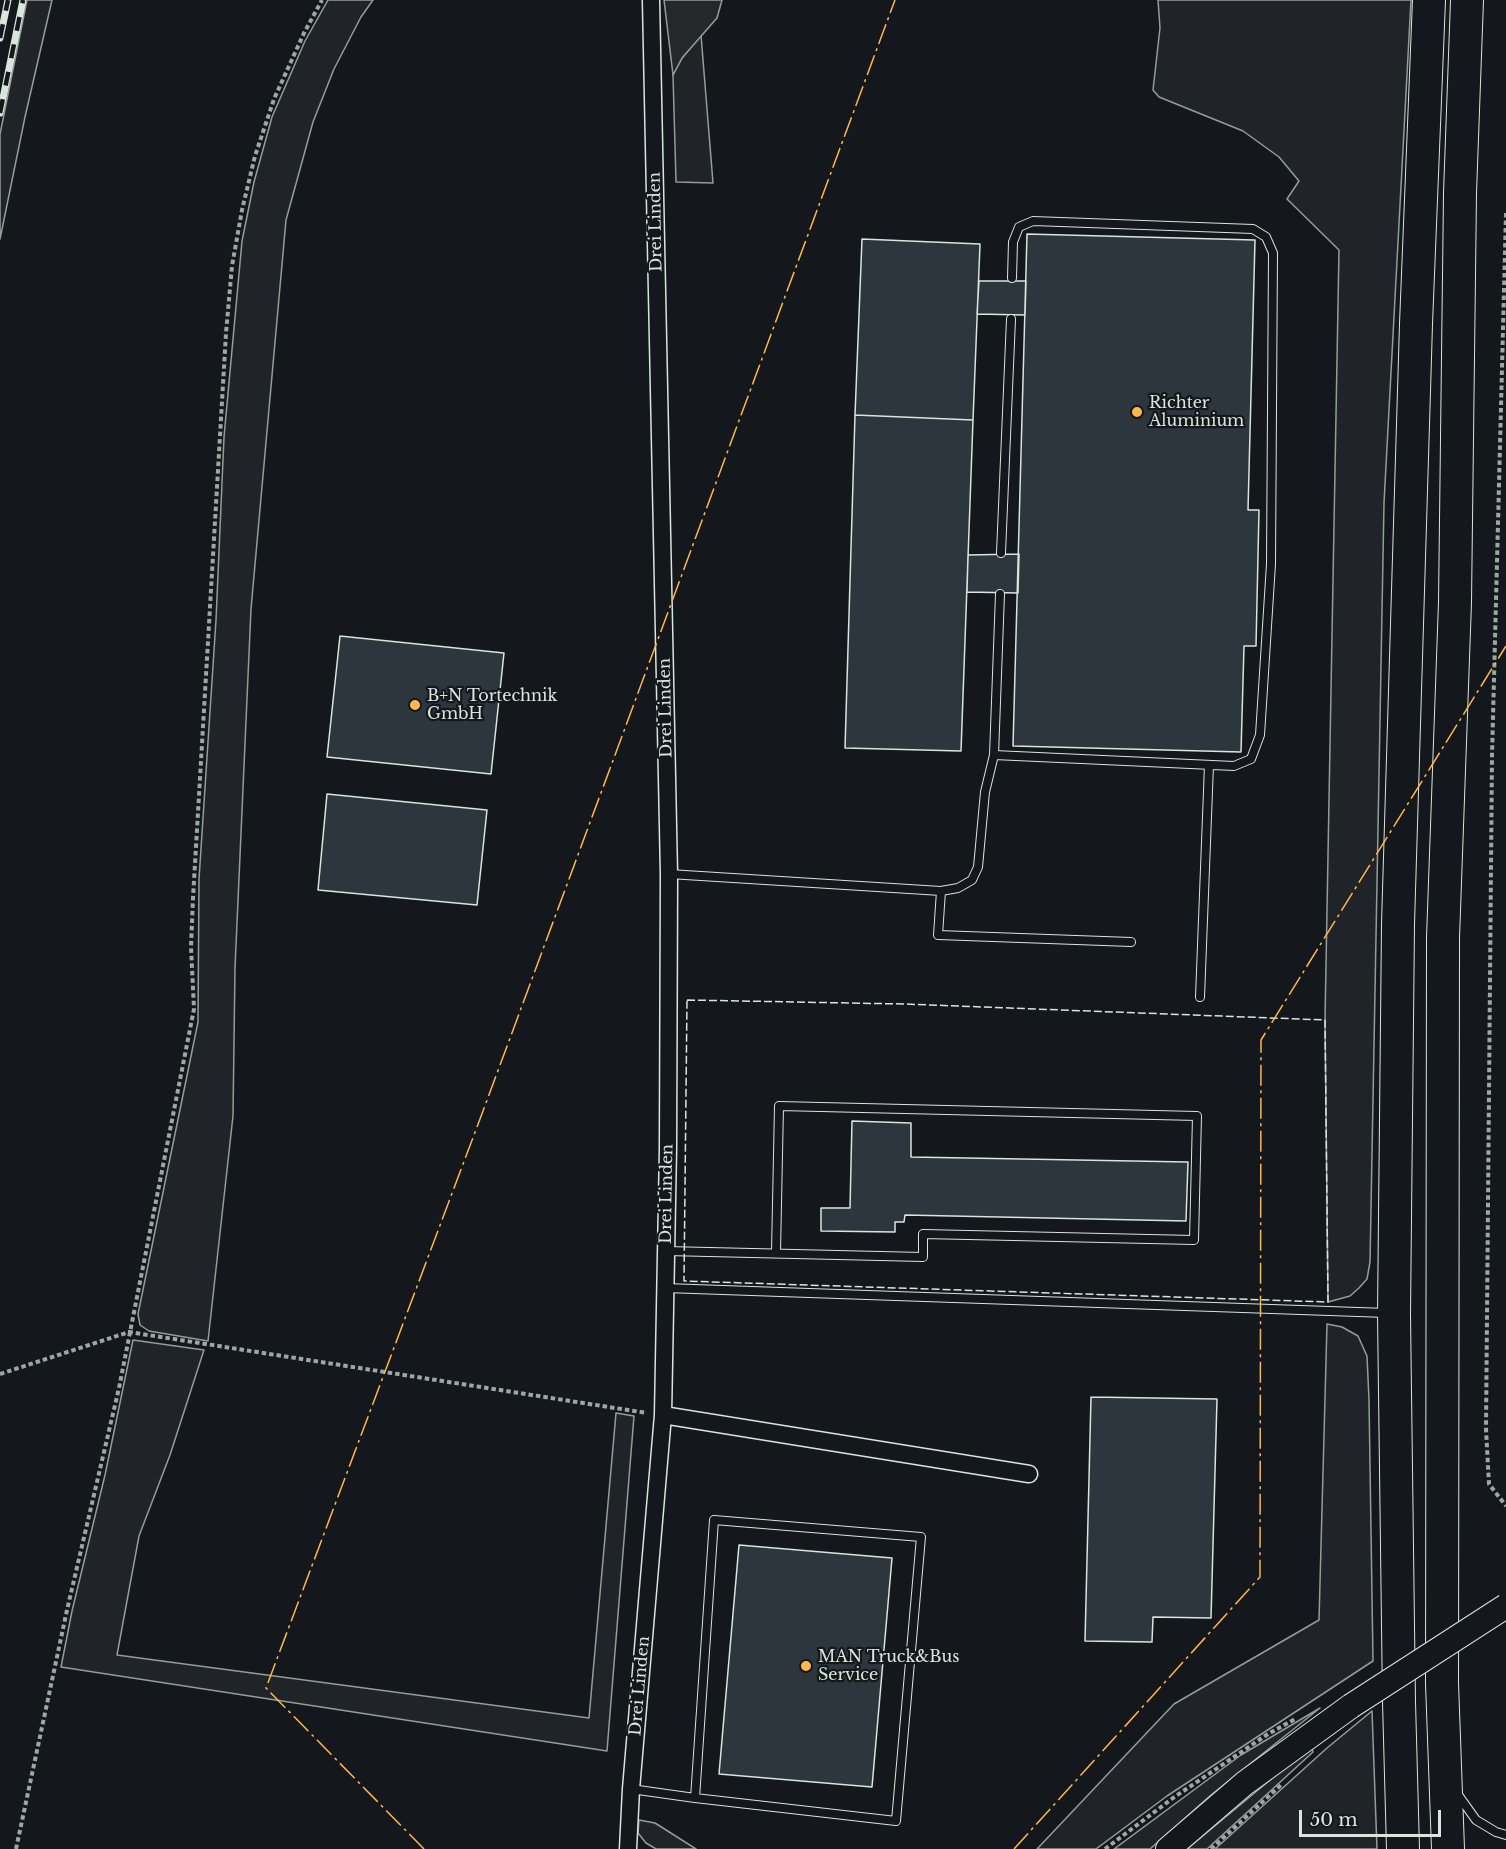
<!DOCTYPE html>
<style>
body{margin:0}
#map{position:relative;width:1506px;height:1849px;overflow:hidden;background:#14181c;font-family:"Libre Baskerville",serif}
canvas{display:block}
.scale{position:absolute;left:1299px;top:1810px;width:142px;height:27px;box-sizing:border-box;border:3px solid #d8e6dc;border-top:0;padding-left:8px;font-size:18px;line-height:21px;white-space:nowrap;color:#d8e6dc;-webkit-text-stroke:4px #14181c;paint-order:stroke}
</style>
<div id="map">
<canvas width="1506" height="1849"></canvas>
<div class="scale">50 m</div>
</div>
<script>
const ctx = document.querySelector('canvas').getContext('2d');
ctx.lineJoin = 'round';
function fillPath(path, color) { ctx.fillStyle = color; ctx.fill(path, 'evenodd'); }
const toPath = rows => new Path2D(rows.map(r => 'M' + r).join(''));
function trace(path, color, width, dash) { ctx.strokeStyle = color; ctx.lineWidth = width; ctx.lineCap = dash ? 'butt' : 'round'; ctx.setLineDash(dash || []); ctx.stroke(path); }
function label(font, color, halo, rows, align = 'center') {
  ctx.font = font + ' "Libre Baskerville",serif'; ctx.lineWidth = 4.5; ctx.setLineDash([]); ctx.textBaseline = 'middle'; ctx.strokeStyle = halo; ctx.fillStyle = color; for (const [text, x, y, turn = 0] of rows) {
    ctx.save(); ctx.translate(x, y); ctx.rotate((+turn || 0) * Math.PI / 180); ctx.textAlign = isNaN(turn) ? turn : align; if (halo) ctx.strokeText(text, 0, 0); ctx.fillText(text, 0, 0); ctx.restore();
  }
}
const green = toPath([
 [27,0,52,0,25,117,0,239,0,134,27,0],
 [328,0,373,0,361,17,334,69,313,122,286,220,251,609,235,968,233,1116,208,1341,149,1331,140,1325,138,1314,198,1022,199,879,216,620,224,437,242,241,254,182,272,117,305,41,328,0],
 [1158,0,1411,0,1384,503,1370,1262,1367,1279,1359,1288,1350,1296,1328,1302,1325,1020,1339,250,1287,199,1299,181,1279,157,1243,131,1159,97,1153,90,1160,28,1158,0],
 [701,35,713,183,676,182,673,75,682,58,701,35],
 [1327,1324,1342,1327,1358,1336,1367,1356,1369,1400,1373,1661,1167,1796,1096,1849,1037,1849,1174,1704,1319,1620,1327,1324],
 [133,1340,204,1350,170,1455,139,1536,117,1655,589,1718,616,1413,634,1416,607,1751,61,1667,72,1611,105,1475,133,1340],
 [1320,1708,1211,1795,1150,1849,1114,1849,1241,1755,1320,1708],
 [1372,1711,1377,1849,1215,1849,1327,1748,1372,1711],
 [1311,1746,1313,1752,1207,1849,1187,1849,1311,1746],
 [639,1820,655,1823,696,1849,656,1849,646,1843,638,1833,639,1820]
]);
const parking = toPath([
 [664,0,722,0,717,18,682,58,673,75,664,0]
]);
const building = toPath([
 [1027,234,1255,240,1248,510,1259,510,1256,646,1244,646,1241,752,1013,746,1027,234],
 [862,239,980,244,973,420,855,415,862,239],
 [979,281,1026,281,1025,315,977,314,979,281],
 [855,415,973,420,961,751,845,748,855,415],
 [1019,554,1018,593,967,592,968,555,1019,554],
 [340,636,504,653,491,774,327,757,340,636],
 [327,794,487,810,477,905,318,890,327,794],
 [852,1121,911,1123,911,1157,1188,1162,1186,1221,905,1215,904,1222,895,1222,895,1232,821,1231,821,1208,850,1208,852,1121],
 [1091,1397,1217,1399,1211,1618,1153,1617,1152,1642,1085,1641,1091,1397],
 [739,1545,892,1558,872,1787,719,1774,739,1545]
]);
const path = toPath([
 [1506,213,1492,756,1486,1429,1489,1484,1506,1506],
 [0,1374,129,1332,647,1413],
 [16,1849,67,1610,119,1388,194,1009,191,947,193,898,226,333,232,266,242,210,255,156,274,99,304,33,322,0],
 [1105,1849,1173,1798,1268,1734,1295,1719],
 [1211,1849,1281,1785]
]);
const lane = toPath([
 [1001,553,1011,319],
 [994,755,1234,766,1251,759,1260,735,1271,564,1273,253,1266,237,1253,229,1033,221,1019,227,1013,242,1012,278],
 [669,874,941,891,958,888,972,880,978,867,985,792,994,755,1000,594],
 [941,891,938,935,1131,942],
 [1200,997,1209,765],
 [666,1251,923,1257,923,1234,1194,1240,1197,1116,779,1106,776,1252],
 [665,1288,1387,1313],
 [631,1789,695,1798,896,1821,921,1537,714,1520,695,1798],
 [1456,1792,1476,1820,1496,1832,1506,1835]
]);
const street = toPath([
 [663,1415,1029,1474],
 [628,1849,631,1789,663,1415,668,1148,669,874,651,0]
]);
const secondary = toPath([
 [1168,1849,1245,1783,1351,1706]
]);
const highway = toPath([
 [1403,1849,1399,1702,1394,1314,1398,924,1416,324,1429,0],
 [1448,1849,1442,1683,1443,938,1455,602,1460,193,1467,0]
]);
const rail = toPath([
 [0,38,8,0],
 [0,113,23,0]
]);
const secondaryBridge = toPath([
 [1351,1706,1506,1606]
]);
const fence = toPath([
 [687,1000,904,1004,1325,1020,1328,1302,684,1281,687,1000]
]);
const power = toPath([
 [424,1849,266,1688,483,1111,895,0],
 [1014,1849,1260,1577,1261,1040,1506,646]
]);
const markers = [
 [1137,412,6,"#ffb74d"],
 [415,705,6,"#ffb74d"],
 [806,1666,6,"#ffb74d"]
];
const streetNames = [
 ["Drei Linden",656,222,-91],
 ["Drei Linden",666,708,-91],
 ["Drei Linden",667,1194,-89],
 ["Drei Linden",640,1686,-85]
];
const poiNames = [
 ["Richter",1149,403],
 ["Aluminium",1149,421],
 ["B+N Tortechnik",427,696],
 ["GmbH",427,714],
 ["MAN Truck&Bus",818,1657],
 ["Service",818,1675]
];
fillPath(green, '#202428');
trace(green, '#939e99', 1.5);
fillPath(parking, '#24282b');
trace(parking, '#939e99', 1.5);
fillPath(building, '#2c363c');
trace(building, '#d8e6dc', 1.5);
trace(lane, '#d8e6dc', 10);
trace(street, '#d8e6dc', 19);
trace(secondary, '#d8e6dc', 26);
trace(highway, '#d8e6dc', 34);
trace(path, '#9da8a2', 4, [4.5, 3]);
trace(lane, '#14181c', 8);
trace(street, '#14181c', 16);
trace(secondary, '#14181c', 24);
trace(highway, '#14181c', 32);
trace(rail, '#d8e6dc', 7);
trace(rail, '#14181c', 4.5, [14]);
trace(secondaryBridge, '#d8e6dc', 26, []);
trace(secondaryBridge, '#14181c', 24);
trace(fence, '#d8e6dc', 1.5, [8, 3]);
trace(power, '#ffb74d', 1.5, [21, 4.5, 3, 4.5]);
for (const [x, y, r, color] of markers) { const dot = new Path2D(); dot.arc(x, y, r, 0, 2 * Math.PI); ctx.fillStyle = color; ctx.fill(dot); trace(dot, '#14181c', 2); }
label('16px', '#d8e6dc', '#14181c', streetNames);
label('16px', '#d8e6dc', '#14181c', poiNames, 'left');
</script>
